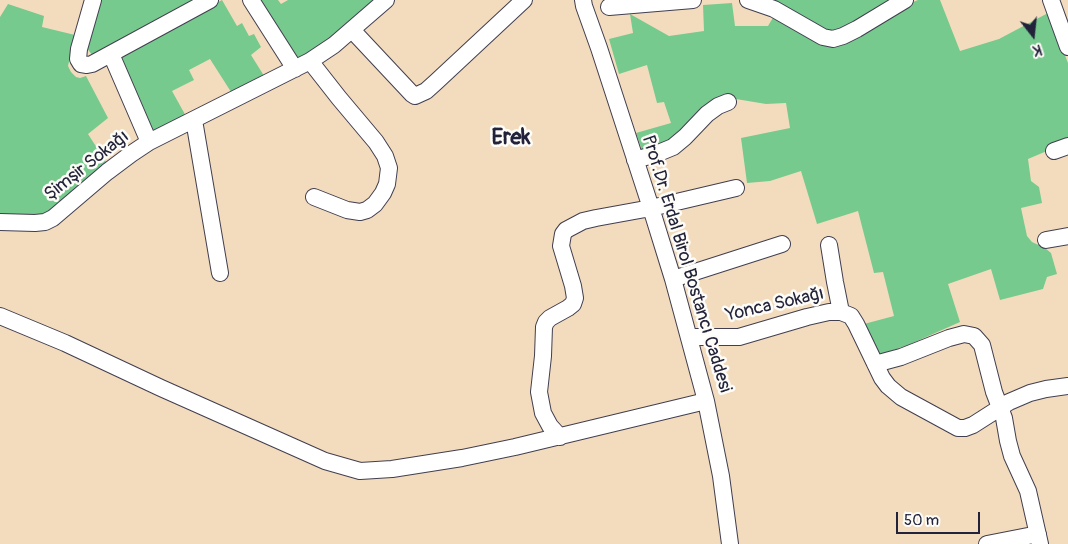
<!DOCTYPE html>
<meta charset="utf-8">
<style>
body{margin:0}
#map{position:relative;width:1068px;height:544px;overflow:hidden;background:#f3dcbe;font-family:Pangolin,sans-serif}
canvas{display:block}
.north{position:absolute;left:1008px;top:10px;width:50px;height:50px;-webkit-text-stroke:4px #fdfcf7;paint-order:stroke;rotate:164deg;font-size:14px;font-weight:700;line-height:20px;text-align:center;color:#22223b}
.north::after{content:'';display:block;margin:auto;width:18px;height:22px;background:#22223b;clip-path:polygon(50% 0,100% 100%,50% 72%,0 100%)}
.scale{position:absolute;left:896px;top:512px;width:84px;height:22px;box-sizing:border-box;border:2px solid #22223b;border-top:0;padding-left:6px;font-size:15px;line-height:18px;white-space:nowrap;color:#22223b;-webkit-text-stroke:4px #fdfcf7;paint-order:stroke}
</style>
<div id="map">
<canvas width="1068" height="544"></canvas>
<div class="north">K</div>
<div class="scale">50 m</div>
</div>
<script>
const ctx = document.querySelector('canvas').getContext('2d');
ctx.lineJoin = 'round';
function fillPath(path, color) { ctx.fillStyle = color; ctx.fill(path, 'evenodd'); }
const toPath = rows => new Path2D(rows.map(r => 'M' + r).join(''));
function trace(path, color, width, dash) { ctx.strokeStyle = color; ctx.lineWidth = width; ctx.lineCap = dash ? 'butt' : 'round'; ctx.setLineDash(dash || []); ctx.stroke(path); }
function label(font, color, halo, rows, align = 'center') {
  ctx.font = font + ' Pangolin,sans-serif'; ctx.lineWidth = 5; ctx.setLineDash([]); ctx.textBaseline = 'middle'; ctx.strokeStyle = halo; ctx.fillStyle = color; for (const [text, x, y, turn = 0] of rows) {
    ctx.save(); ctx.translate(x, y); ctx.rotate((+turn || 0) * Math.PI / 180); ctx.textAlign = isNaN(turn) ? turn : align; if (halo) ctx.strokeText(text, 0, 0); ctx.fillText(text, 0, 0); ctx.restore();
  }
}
const green = toPath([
 [97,0,195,0,93,56,85,46],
 [222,0,237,26,242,23,249,36,254,34,261,47,251,55,266,79,233,95,210,59,189,70,194,80,172,91,187,118,154,136,118,57],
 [255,0,278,0,281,4,288,0,380,0,346,30,296,62],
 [763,0,893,0,852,26,831,34],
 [918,0,940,0,960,51,999,39,1048,13,1068,63,1068,142,1028,159,1031,181,1039,187,1042,203,1021,208,1027,236,1032,242,1045,248,1051,253,1057,274,1047,277,1043,289,1000,300,991,269,948,284,960,322,908,345,876,356,864,324,894,316,883,272,874,273,858,211,817,224,801,171,770,181,747,183,741,138,790,128,786,103,766,104,736,99,725,99,669,144,643,153,636,133,671,123,664,102,657,103,647,65,619,74,609,39,633,33,630,14,669,36,704,31,703,5,732,3,735,26,768,26,774,16,816,42],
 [8,4,44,16,42,27,75,35,68,66,71,72,76,77,80,78,86,76,108,118,88,134,108,165,46,217,0,218,0,17]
]);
const minor = toPath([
 [93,0,79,49,78,59,81,64,87,65,92,64,210,0],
 [251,0,295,69],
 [583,0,584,6,599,48,651,208,673,279,706,401,721,476,730,544],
 [748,0,774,9,823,37,833,39,843,36,857,29,905,0],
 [1051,0,1068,47],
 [609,7,693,0],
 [352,30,412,94,415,96,426,91,436,82,524,0],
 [111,54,149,142],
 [310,61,339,98,376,142,385,156,389,168,387,184,383,193,375,204,367,210,360,212,347,210,314,197],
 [194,120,220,273],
 [1054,151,1068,146],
 [635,160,656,154,673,147,685,137,707,114,718,106,728,102],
 [0,222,35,223,45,222,53,218,107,172,131,154,149,142,310,61,334,45,386,0],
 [1046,240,1068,236],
 [829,245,835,282,841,312],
 [673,279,782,244],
 [0,316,65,343,161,388,325,461,360,471,392,469,462,458,515,447,706,401],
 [689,337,739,337,807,317,829,312,841,312,851,316,856,324,882,378,888,386,901,397,958,428,965,428,973,425,1009,402,1030,393,1046,389,1068,386],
 [875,364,901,357,949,338,964,334,974,336,982,345,994,392,1004,418,1008,441,1012,456,1028,491,1040,544],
 [560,437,550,426,543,413,539,392,543,356,544,327,546,322,550,318,568,308,573,304,575,298,573,286,561,246,563,234,566,230,583,221,596,218,651,208,736,188],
 [987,544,1038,534]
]);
const streetNames = [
 ["Şimşir Sokağı",87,166,-38],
 ["Prof.Dr. Erdal Birol Bostancı Caddesi",686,264,73],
 ["Yonca Sokağı",775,305,-13]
];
const districtNames = [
 ["Erek",511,138]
];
fillPath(green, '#76ca8d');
trace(minor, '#413e4f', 18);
trace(minor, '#fff', 16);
label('18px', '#22223b', '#fdfcf7', streetNames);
label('bold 22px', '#22223b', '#fdfcf7', districtNames);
</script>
